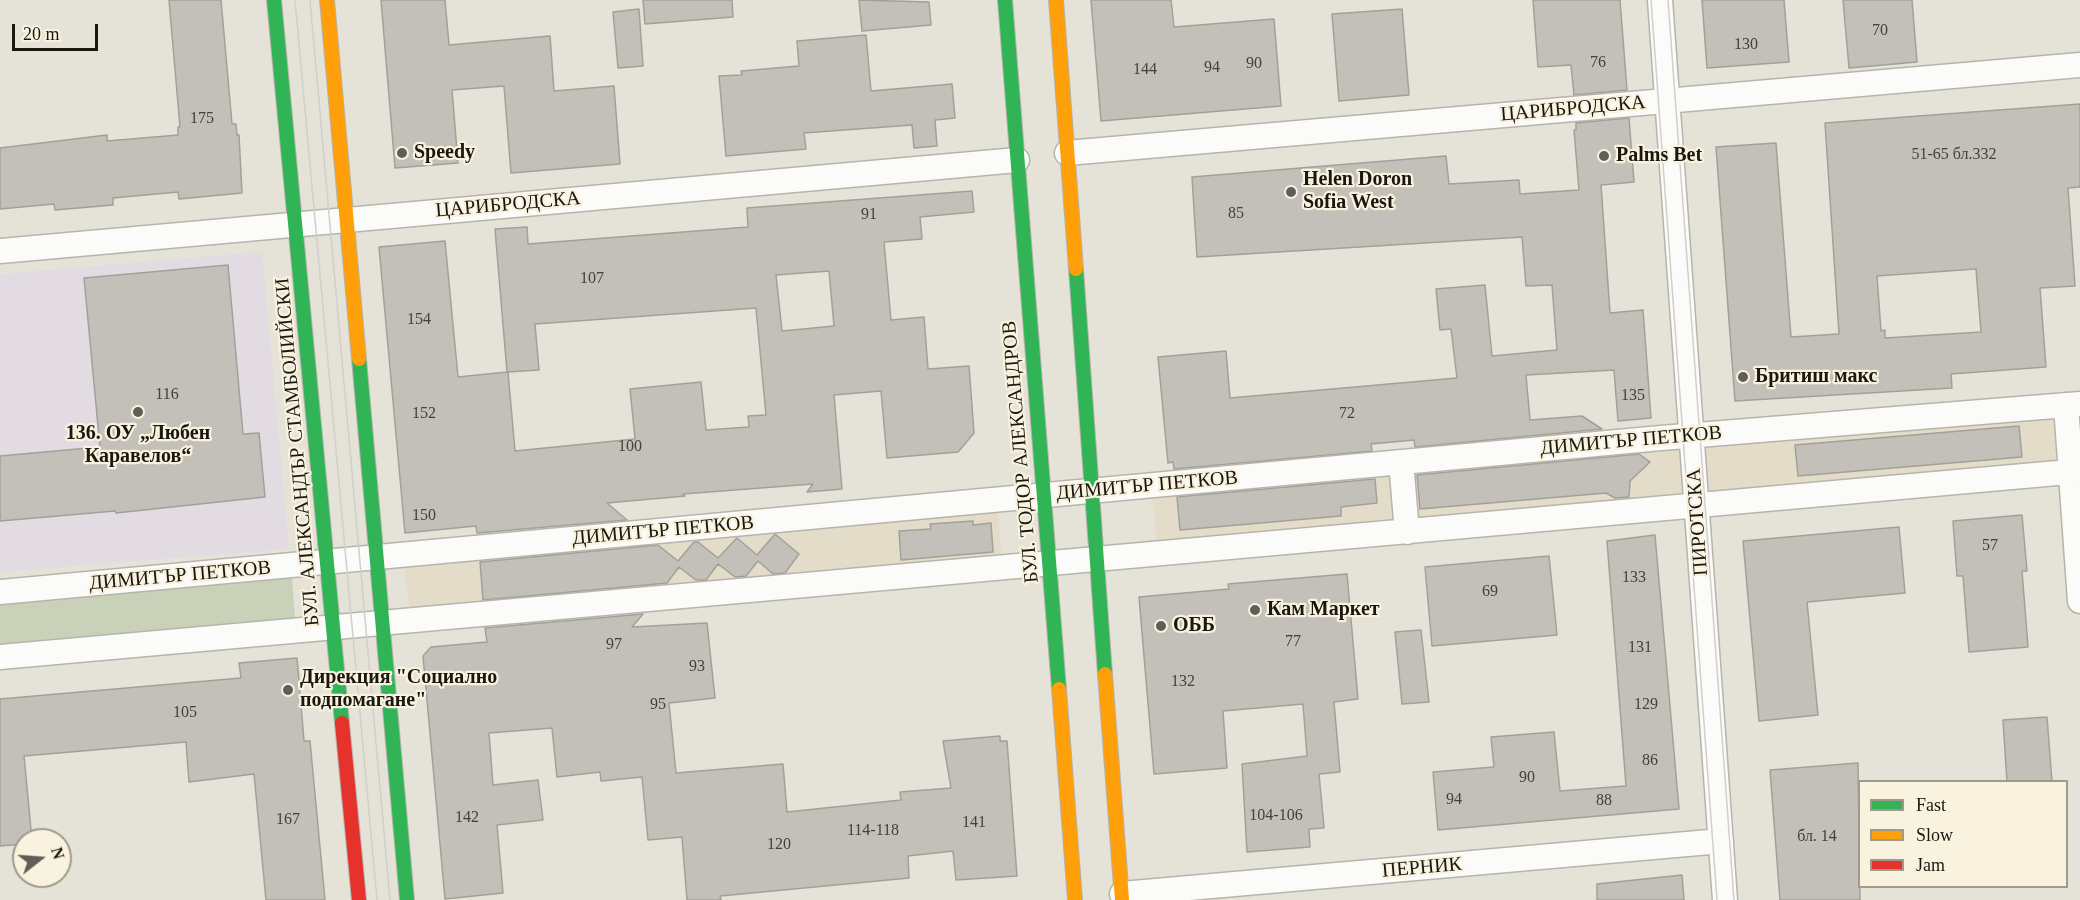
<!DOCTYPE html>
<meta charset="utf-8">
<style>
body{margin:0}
#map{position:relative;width:2080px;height:900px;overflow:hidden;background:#e5e2d8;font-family:"Times New Roman",serif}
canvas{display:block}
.legend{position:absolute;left:1858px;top:780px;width:210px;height:108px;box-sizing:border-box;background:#f9f2df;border:2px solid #9f9a8c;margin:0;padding:8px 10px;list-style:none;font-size:18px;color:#191710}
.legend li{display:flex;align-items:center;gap:12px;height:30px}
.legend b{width:30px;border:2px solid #9f9a8c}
.north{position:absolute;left:12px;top:828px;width:60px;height:60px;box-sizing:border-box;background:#f9f2df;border:2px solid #9f9a8c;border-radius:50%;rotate:73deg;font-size:16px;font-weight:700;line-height:24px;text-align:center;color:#191710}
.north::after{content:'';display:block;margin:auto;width:21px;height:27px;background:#605e56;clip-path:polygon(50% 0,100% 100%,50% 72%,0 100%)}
.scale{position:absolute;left:12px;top:24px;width:86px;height:27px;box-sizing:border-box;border:3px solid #191710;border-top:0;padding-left:8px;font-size:18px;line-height:21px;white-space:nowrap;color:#191710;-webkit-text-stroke:4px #f9f2df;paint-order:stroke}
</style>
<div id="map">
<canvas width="2080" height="900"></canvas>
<ul class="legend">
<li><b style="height:8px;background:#30b455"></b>Fast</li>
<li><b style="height:8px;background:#ff9f0a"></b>Slow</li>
<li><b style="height:8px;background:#e5322d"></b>Jam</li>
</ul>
<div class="north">N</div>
<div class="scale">20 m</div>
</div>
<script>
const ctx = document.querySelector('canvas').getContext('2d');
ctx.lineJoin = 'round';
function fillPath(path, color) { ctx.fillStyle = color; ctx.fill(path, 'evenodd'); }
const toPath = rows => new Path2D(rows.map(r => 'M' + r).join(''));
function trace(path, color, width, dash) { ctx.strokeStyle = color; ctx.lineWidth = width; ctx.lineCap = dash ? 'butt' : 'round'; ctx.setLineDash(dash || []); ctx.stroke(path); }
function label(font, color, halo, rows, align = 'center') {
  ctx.font = font + ' "Times New Roman",serif'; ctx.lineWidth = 4.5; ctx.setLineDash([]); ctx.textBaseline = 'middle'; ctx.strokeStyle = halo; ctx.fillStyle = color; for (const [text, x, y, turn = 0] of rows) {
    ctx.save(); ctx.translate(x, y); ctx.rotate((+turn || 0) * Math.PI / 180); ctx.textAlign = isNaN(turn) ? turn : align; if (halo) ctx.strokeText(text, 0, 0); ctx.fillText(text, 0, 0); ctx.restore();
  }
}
const built = toPath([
 [2080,409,2080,463,1157,548,1152,494],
 [997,499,1002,566,411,621,403,555]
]);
const education = toPath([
 [262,252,289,549,0,572,0,274]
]);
const green = toPath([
 [291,565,296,631,0,657,0,592]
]);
const building = toPath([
 [169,0,221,0,232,124,236,124,237,135,239,135,242,193,179,199,178,192,113,198,113,205,55,210,54,204,0,209,0,148,107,135,107,141,178,135,178,127,180,127,169,0],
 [381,0,445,0,449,45,550,36,554,91,614,86,620,164,511,173,504,86,452,90,458,163,395,168,381,0],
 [643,0,732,0,733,17,645,24,643,0],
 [859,0,929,2,931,25,862,31,859,0],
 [1091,0,1171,0,1174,27,1274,19,1281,106,1101,121,1091,0],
 [1533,0,1620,0,1627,90,1574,95,1571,65,1538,67,1533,0],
 [1702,0,1784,0,1789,62,1707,68,1702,0],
 [1843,0,1912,0,1917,62,1849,68,1843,0],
 [639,9,643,66,618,68,613,12,639,9],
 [1402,9,1409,95,1339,101,1332,14,1402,9],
 [866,35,871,91,952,84,955,118,935,120,937,146,914,148,912,125,804,133,806,149,726,156,719,76,742,75,741,71,799,66,797,41,866,35],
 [2080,104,2080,187,2068,188,2075,286,2040,288,2046,367,1951,374,1952,388,1735,401,1716,147,1776,143,1791,337,1839,334,1825,123,2080,104],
 [1976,269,1981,332,1885,338,1885,330,1881,331,1877,276,1976,269],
 [1629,118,1634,182,1601,185,1610,313,1643,310,1651,418,1618,421,1614,370,1526,375,1530,420,1582,416,1602,429,1415,447,1414,440,1371,444,1372,451,1174,469,1173,462,1168,463,1158,357,1226,351,1230,398,1457,378,1451,329,1440,330,1436,289,1485,285,1492,356,1557,350,1552,285,1526,286,1522,237,1197,257,1192,177,1446,156,1449,184,1519,180,1520,194,1579,190,1574,130,1576,130,1576,123,1629,118],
 [972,191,974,212,920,217,922,239,884,242,891,320,924,317,928,369,969,366,974,433,958,452,887,458,881,391,834,395,842,489,807,492,813,484,683,494,685,496,607,503,627,520,477,533,476,526,405,533,379,247,445,241,458,377,507,372,495,229,527,227,528,244,748,227,747,208,972,191],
 [829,271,834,326,782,331,776,275,829,271],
 [756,308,766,415,748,416,749,427,706,430,701,382,630,389,635,439,515,451,508,372,539,370,535,324,756,308],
 [228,265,243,434,259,433,265,497,116,513,115,511,0,521,0,456,100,447,84,278,228,265],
 [2019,426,2022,457,1798,476,1795,445,2019,426],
 [1639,454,1650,462,1630,481,1629,497,1615,498,1606,493,1420,509,1417,475,1639,454],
 [1375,479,1377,503,1341,507,1341,516,1180,530,1177,497,1375,479],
 [2022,515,2027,571,2022,571,2028,647,1969,652,1963,576,1957,576,1953,521,2022,515],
 [973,521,973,525,991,523,993,552,901,560,899,531,931,529,930,524,973,521],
 [1899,527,1905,593,1807,602,1818,715,1759,721,1743,541,1899,527],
 [775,534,799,554,785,573,773,574,758,561,746,576,735,577,718,564,706,580,696,580,679,567,667,583,483,600,480,562,658,545,678,561,694,542,698,542,718,558,737,538,757,555,775,534],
 [1655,535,1679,809,1438,830,1433,772,1494,767,1491,737,1554,732,1560,791,1626,786,1607,541,1655,535],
 [1549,556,1557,635,1432,646,1425,567,1549,556],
 [1347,574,1358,699,1334,702,1340,772,1319,774,1324,828,1309,829,1310,847,1247,852,1242,764,1307,756,1303,704,1223,711,1227,768,1154,774,1139,597,1229,589,1228,584,1347,574],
 [643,614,632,627,707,623,715,698,669,703,676,773,783,764,787,812,901,800,900,792,951,788,943,741,1000,736,1000,741,1007,741,1017,876,956,880,953,851,908,856,909,878,720,896,721,900,687,900,682,837,648,840,642,777,601,781,600,772,557,777,552,728,489,733,493,785,538,780,543,820,497,825,503,893,445,899,423,656,431,647,487,642,485,628,643,614],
 [1421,630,1429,702,1402,704,1395,632,1421,630],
 [297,658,304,741,310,741,325,900,266,900,254,774,189,782,186,742,24,756,32,840,24,840,24,844,0,846,0,699,241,678,239,663,297,658],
 [2047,717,2052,782,2007,782,2003,720,2047,717],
 [1858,763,1860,900,1780,900,1770,770,1858,763],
 [1682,875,1684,900,1597,900,1597,884,1682,875]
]);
const street = toPath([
 [1660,0,1725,900],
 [1067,153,2080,65],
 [0,251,1017,160],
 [2066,405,2080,601],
 [1401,462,1407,532],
 [0,592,1661,438,2080,404],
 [0,657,2080,471],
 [1122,894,1721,841]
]);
const fast = toPath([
 [274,0,342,723],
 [1005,0,1059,689],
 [1076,269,1105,674],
 [359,359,407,900]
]);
const slow = toPath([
 [327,0,359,359],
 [1056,0,1076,269],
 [1105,674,1122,900],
 [1059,689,1075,900]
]);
const jam = toPath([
 [342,723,359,900]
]);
const tram = toPath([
 [295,0,377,900],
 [310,0,390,900],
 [1651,0,1717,900],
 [1668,0,1734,900]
]);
const markers = [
 [402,153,6,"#605e56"],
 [1604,156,6,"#605e56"],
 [1291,192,6,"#605e56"],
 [1743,377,6,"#605e56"],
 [138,412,6,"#605e56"],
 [1255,610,6,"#605e56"],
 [1161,626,6,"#605e56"],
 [288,690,6,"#605e56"]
];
const numberNames = [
 ["70",1880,31],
 ["130",1746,45],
 ["76",1598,63],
 ["90",1254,64],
 ["94",1212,68],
 ["144",1145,70],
 ["175",202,119],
 ["51-65 бл.332",1954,155],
 ["85",1236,214],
 ["91",869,215],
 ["107",592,279],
 ["154",419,320],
 ["116",167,395],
 ["135",1633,396],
 ["152",424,414],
 ["72",1347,414],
 ["100",630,447],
 ["150",424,516],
 ["57",1990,546],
 ["133",1634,578],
 ["69",1490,592],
 ["77",1293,642],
 ["97",614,645],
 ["131",1640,648],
 ["93",697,667],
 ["132",1183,682],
 ["95",658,705],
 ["129",1646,705],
 ["105",185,713],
 ["86",1650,761],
 ["90",1527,778],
 ["94",1454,800],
 ["88",1604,801],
 ["104-106",1276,816],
 ["142",467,818],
 ["167",288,820],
 ["141",974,823],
 ["114-118",873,831],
 ["бл. 14",1817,837],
 ["120",779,845]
];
const streetNames = [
 ["ЦАРИБРОДСКА",1573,109,-5],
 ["ЦАРИБРОДСКА",508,205,-5],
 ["ДИМИТЪР ПЕТКОВ",1631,441,-5],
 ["БУЛ. АЛЕКСАНДЪР СТАМБОЛИЙСКИ",298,452,-95],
 ["БУЛ. ТОДОР АЛЕКСАНДРОВ",1021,452,-95],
 ["ДИМИТЪР ПЕТКОВ",1147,486,-5],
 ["ПИРОТСКА",1698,522,-94],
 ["ДИМИТЪР ПЕТКОВ",663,531,-5],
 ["ДИМИТЪР ПЕТКОВ",180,576,-5],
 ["ПЕРНИК",1422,868,-5]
];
const poiNames = [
 ["Speedy",414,153],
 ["Palms Bet",1616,156],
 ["Helen Doron",1303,180],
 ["Sofia West",1303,203],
 ["Бритиш макс",1755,377],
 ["136. ОУ „Любен",138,434,"center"],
 ["Каравелов“",138,457,"center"],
 ["Кам Маркет",1267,610],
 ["ОББ",1173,626],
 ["Дирекция \"Социално",300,678],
 ["подпомагане\"",300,701]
];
fillPath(built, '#e2dcc9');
fillPath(education, '#e3dbe2');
fillPath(green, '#c9d1b8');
fillPath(building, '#c3c0b9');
trace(building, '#a2a098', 1.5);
trace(street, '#b7b4ac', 27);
trace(fast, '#b7b4ac', 16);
trace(slow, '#b7b4ac', 16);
trace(jam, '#b7b4ac', 16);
trace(street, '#fbfbf9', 24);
trace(fast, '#30b455', 14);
trace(slow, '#ff9f0a', 14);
trace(jam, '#e5322d', 14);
trace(tram, '#d1cfcc', 1.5);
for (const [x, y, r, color] of markers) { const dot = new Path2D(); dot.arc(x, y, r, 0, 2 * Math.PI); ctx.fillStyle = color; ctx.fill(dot); trace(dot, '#f9f2df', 2); }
label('16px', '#44413a', null, numberNames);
label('20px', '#191710', '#f9f2df', streetNames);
label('bold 20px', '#191710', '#f9f2df', poiNames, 'left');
</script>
